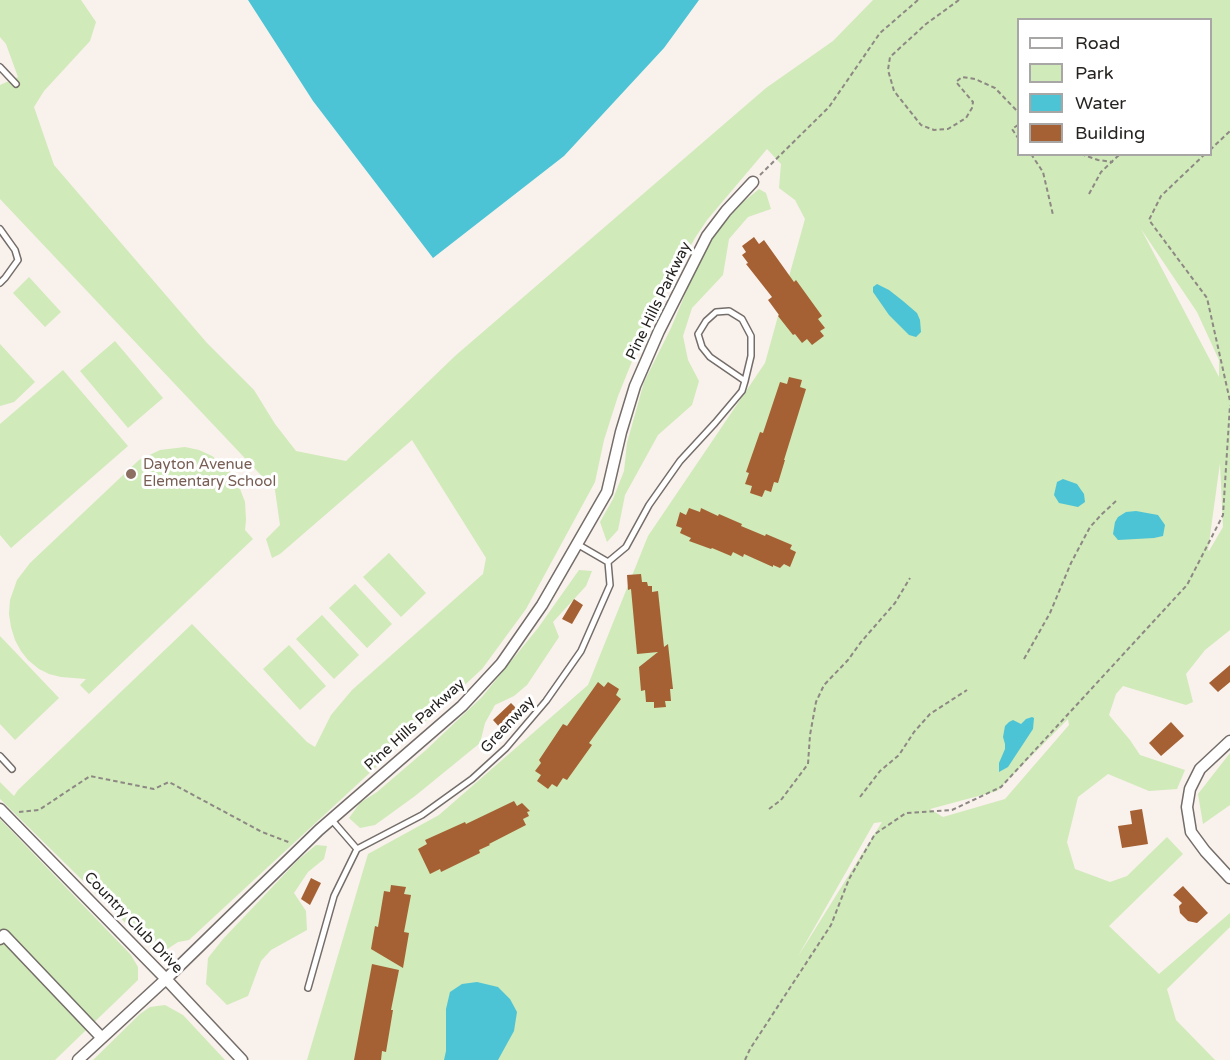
<!DOCTYPE html>
<style>
body{margin:0}
#map{position:relative;width:1230px;height:1060px;overflow:hidden;background:#f9f1ec;font-family:"Varela Round",sans-serif}
canvas{display:block}
.legend{position:absolute;left:1017px;top:18px;width:195px;height:138px;box-sizing:border-box;background:#fff;border:2px solid #a8a7a6;margin:0;padding:8px 10px;list-style:none;font-size:18px;color:#262321}
.legend li{display:flex;align-items:center;gap:12px;height:30px}
.legend b{width:30px;border:2px solid #a8a7a6}
</style>
<div id="map">
<canvas width="1230" height="1060"></canvas>
<ul class="legend">
<li><b style="height:8px;background:#fff"></b>Road</li>
<li><b style="height:16px;background:#d0eab9"></b>Park</li>
<li><b style="height:16px;background:#4dc4d5"></b>Water</li>
<li><b style="height:16px;background:#a56133"></b>Building</li>
</ul>
</div>
<script>
const ctx = document.querySelector('canvas').getContext('2d');
ctx.lineJoin = 'round';
function fillPath(path, color) { ctx.fillStyle = color; ctx.fill(path, 'evenodd'); }
const toPath = rows => new Path2D(rows.map(r => 'M' + r).join(''));
function trace(path, color, width, dash) { ctx.strokeStyle = color; ctx.lineWidth = width; ctx.lineCap = dash ? 'butt' : 'round'; ctx.setLineDash(dash || []); ctx.stroke(path); }
function label(font, color, halo, rows, align = 'center') {
  ctx.font = font + ' "Varela Round",sans-serif'; ctx.lineWidth = 6; ctx.setLineDash([]); ctx.textBaseline = 'middle'; ctx.strokeStyle = halo; ctx.fillStyle = color; for (const [text, x, y, turn = 0] of rows) {
    ctx.save(); ctx.translate(x, y); ctx.rotate((+turn || 0) * Math.PI / 180); ctx.textAlign = isNaN(turn) ? turn : align; if (halo) ctx.strokeText(text, 0, 0); ctx.fillText(text, 0, 0); ctx.restore();
  }
}
const green = toPath([
 [0,0,81,0,96,22,90,41,44,91,34,107,54,165,207,343,254,390,275,424,296,451,346,461,455,356,766,88,833,41,873,0,1230,0,1230,630,1205,650,1186,674,1193,702,1186,705,1123,686,1116,694,1109,715,1130,740,1140,755,1185,770,1177,789,1149,791,1108,774,1078,797,1067,842,1075,869,1110,882,1127,876,1167,837,1183,854,1109,926,1159,974,1230,913,1230,927,1167,989,1176,1020,1215,1060,307,1060,368,854,439,815,588,685,648,536,765,363,805,219,795,200,779,188,781,164,767,149,707,220,695,238,648,322,618,396,604,440,595,482,526,609,482,669,189,940,178,942,163,952,149,946,0,799,0,782,14,796,18,790,192,624,307,742,315,747,331,715,352,690,483,574,486,558,412,440,280,554,272,558,266,539,280,525,275,490,0,199,0,85,18,77,6,44,0,37],
 [1018,20,1210,20,1210,154,1018,154],
 [1141,229,1197,312,1219,360,1219,377],
 [1220,463,1223,527,1209,551,1208,550],
 [1068,719,1069,725,1005,799,943,817,930,809,997,791],
 [882,822,797,958,874,823],
 [759,189,766,193,771,209,748,217,729,239,723,275,692,308,683,336,688,360,699,381,692,405,658,435,625,495,618,530,607,542,600,522,613,499,624,471,627,443,644,382,671,328,707,242,742,203],
 [29,277,61,312,45,327,13,293],
 [115,341,163,398,128,428,80,371],
 [0,344,35,382,14,402,0,406],
 [63,370,128,446,11,548,0,535,0,424],
 [185,447,199,450,212,456,223,464,232,474,240,489,245,502,246,520,245,530,253,539,89,694,80,685,86,679,61,677,49,674,39,669,28,660,21,651,15,640,11,627,9,614,10,600,17,580,30,563,139,460,160,450],
 [389,553,426,593,401,617,363,577],
 [579,570,592,571,586,586,553,622,559,637,527,685,514,696,495,705,485,723,480,743,415,796,375,825,360,828,349,818,360,803,377,792,426,750,482,697,538,628],
 [355,584,392,624,367,648,329,608],
 [322,615,359,655,334,679,296,639],
 [0,636,59,698,15,740,0,724],
 [289,645,326,686,300,710,263,669],
 [1230,753,1230,805,1203,824,1198,794],
 [0,819,131,955,138,967,138,980,55,1060,0,1060],
 [316,845,327,846,324,859,308,872,294,893,306,911,307,930,271,950,261,961,248,996,227,1005,206,984,208,958,223,939,297,861],
 [165,1005,183,1015,225,1060,93,1060,140,1014,150,1007]
]);
const water = toPath([
 [248,0,699,0,664,48,564,156,433,258,313,101],
 [877,284,889,290,903,301,917,313,920,320,921,332,916,337,909,335,889,315,873,292,873,287],
 [1063,479,1077,484,1084,494,1085,502,1078,507,1059,503,1054,495,1057,482],
 [1136,511,1158,515,1165,525,1163,536,1154,538,1118,540,1113,534,1115,522,1118,517,1126,512],
 [1032,717,1034,718,1033,729,1008,767,999,772,999,763,1005,749,1005,744,1003,737,1005,726,1009,722,1013,720,1021,724,1026,719],
 [477,982,498,987,510,999,517,1012,514,1031,498,1060,444,1060,446,1051,446,1009,450,992,462,984]
]);
const building = toPath([
 [754,237,759,244,764,240,794,282,796,280,822,316,818,319,825,328,820,331,824,336,812,345,807,339,802,343,795,334,793,335,778,316,779,315,768,300,772,297,746,264,748,263,742,255,746,252,742,246],
 [789,377,802,380,800,387,806,389,784,460,785,460,778,483,774,482,771,492,765,490,762,497,750,493,752,486,745,484,749,473,746,472,760,432,763,433,780,382,787,384],
 [689,508,700,512,701,508,718,516,719,514,742,524,741,526,765,536,766,534,792,545,790,549,796,552,790,567,784,564,780,568,773,565,773,567,744,554,743,557,733,552,731,556,712,548,711,549,689,541,691,538,680,533,682,528,676,526,680,512,686,515],
 [641,574,642,582,647,582,648,586,652,586,652,592,658,591,664,647,668,644,673,689,670,689,671,701,665,701,666,707,654,708,654,702,646,702,645,690,641,691,639,667,658,652,637,654,631,589,628,590,627,575],
 [574,599,583,605,572,624,562,619],
 [1230,665,1230,682,1218,692,1209,683],
 [598,682,604,687,608,682,619,689,616,695,621,699,589,743,592,745,567,780,563,778,557,787,552,784,548,789,537,781,541,775,535,771,541,763,539,760,563,724,567,726],
 [511,703,519,711,501,729,493,720],
 [1171,722,1184,736,1161,756,1149,743],
 [514,801,517,806,522,803,530,811,527,812,529,816,523,819,526,825,489,844,490,845,479,850,480,853,441,872,440,869,430,874,418,849,427,844,425,840,465,822,466,824],
 [1142,809,1148,844,1122,848,1118,826,1132,824,1130,811],
 [311,878,321,883,310,905,301,899],
 [391,885,406,887,404,894,411,895,404,932,409,933,403,968,371,949,375,926,378,927,384,891,390,892],
 [1183,886,1208,913,1197,923,1188,921,1180,913,1179,906,1182,903,1173,895],
 [372,964,399,970,391,1010,393,1010,386,1052,382,1051,381,1060,354,1060]
]);
const path = toPath([
 [959,0,926,24,890,57,888,70,894,91,921,125,934,130,948,129,966,118,972,108,973,102,956,82,962,77,975,79,995,88,1018,112],
 [1018,125,1012,129,1018,138],
 [1210,150,1230,131],
 [1031,154,1043,172,1053,215],
 [1081,154,1098,160,1113,162],
 [1205,154,1161,196,1149,220,1207,298,1230,401],
 [760,175,829,107,880,33,918,0],
 [1089,194,1101,172,1120,154],
 [1024,659,1050,613,1071,563,1090,527,1102,514,1116,501],
 [860,797,880,771,899,755,914,732,930,714,967,690],
 [769,809,781,800,808,764,810,735,816,702,824,685,848,660,861,642,895,603,910,578],
 [19,812,39,810,90,776,154,789,169,782,262,832,291,843],
 [745,1060,750,1049,831,925,849,879,875,834,906,813,952,810,1001,787,1187,585,1223,515,1230,405]
]);
const service = toPath([
 [0,67,16,84],
 [0,229,15,250,18,260,5,278,0,283],
 [577,544,608,562,626,547,649,505,680,461,715,423,742,391,745,381,751,356,751,336,742,319,729,311,716,312,706,321,698,334,702,347,710,357,745,381],
 [0,756,12,769],
 [331,819,357,849],
 [308,988,334,896,357,849,422,815,472,779,506,748,546,701,581,651,610,585,608,562]
]);
const minor = toPath([
 [1230,741,1200,769,1190,789,1187,807,1191,832,1205,851,1230,878],
 [0,809,166,979,242,1060],
 [0,939,4,935,102,1038],
 [78,1060,166,979,319,830,462,706,501,664,542,605,607,492,621,432,635,386,659,331,707,236,726,211,753,182]
]);
const markers = [
 [131,474,6,"#8d6e63"]
];
const streetNames = [
 ["Pine Hills Parkway",659,301,-64],
 ["Pine Hills Parkway",415,725,-42],
 ["Greenway",508,725,-47],
 ["Country Club Drive",133,923,46]
];
const educationNames = [
 ["Dayton Avenue",143,465],
 ["Elementary School",143,482]
];
fillPath(green, '#d0eab9');
fillPath(water, '#4dc4d5');
fillPath(building, '#a56133');
trace(service, '#746d69', 8);
trace(minor, '#746d69', 13);
trace(path, '#8d8884', 2, [4.5, 3]);
trace(service, '#fff', 5);
trace(minor, '#fff', 10);
for (const [x, y, r, color] of markers) { const dot = new Path2D(); dot.arc(x, y, r, 0, 2 * Math.PI); ctx.fillStyle = color; ctx.fill(dot); trace(dot, '#fff', 2); }
label('15px', '#262321', '#fff', streetNames);
label('15px', '#785e54', '#fff', educationNames, 'left');
</script>
